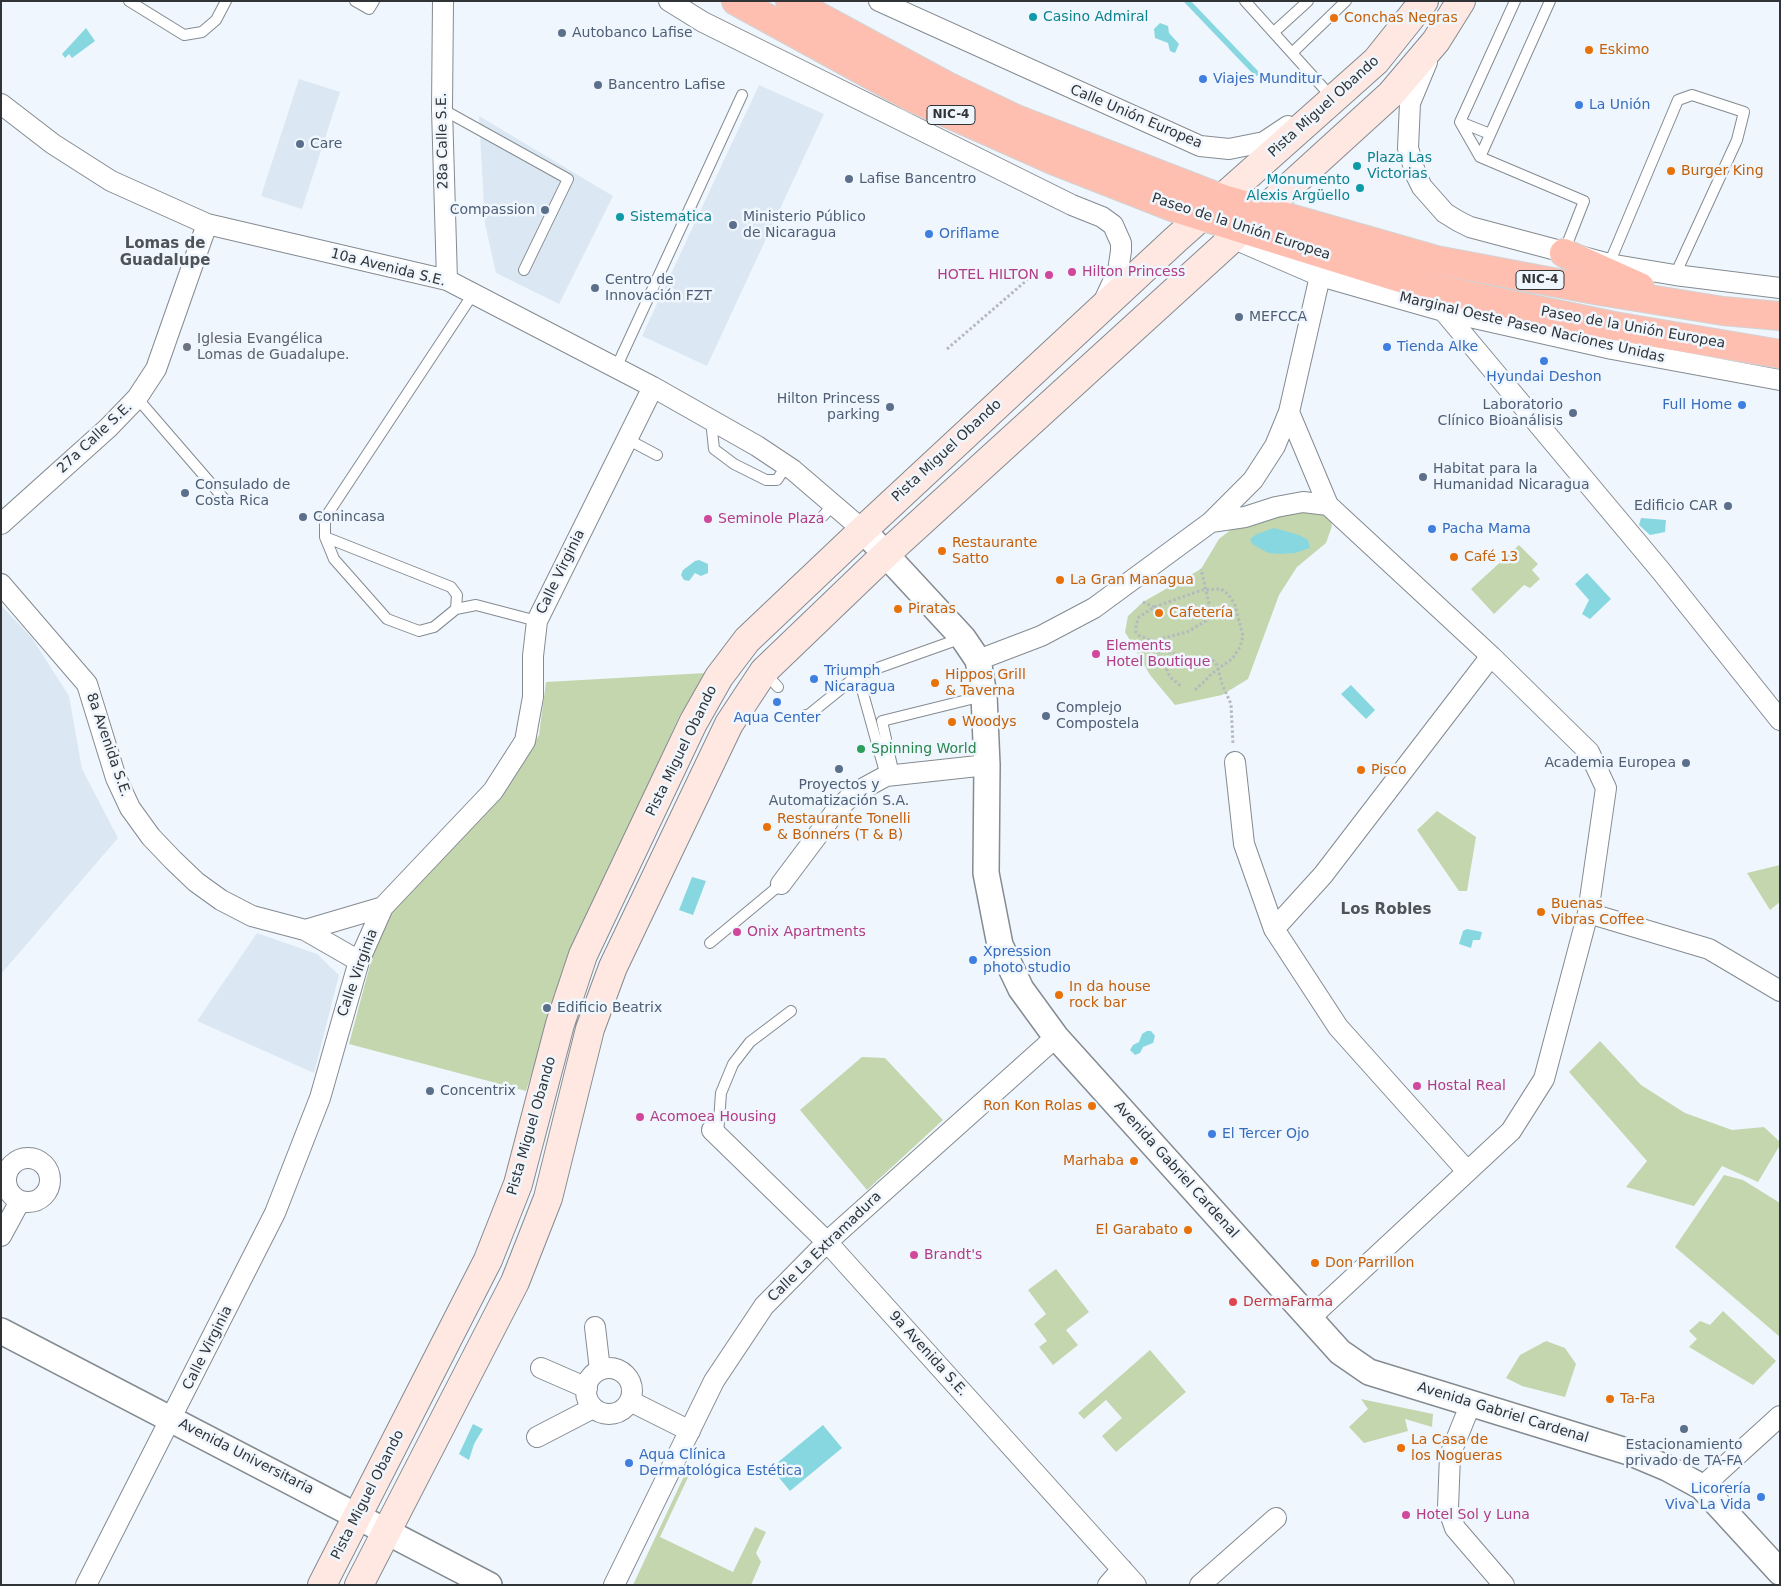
<!DOCTYPE html>
<meta charset="utf-8">
<style>
body{margin:0}
#map{position:relative;width:1781px;height:1586px;overflow:hidden;background:#eff6fd;font-family:"DejaVu Sans",sans-serif}
canvas{display:block}
.frame{position:absolute;inset:0;border:2px solid #313436;pointer-events:none}
</style>
<div id="map">
<canvas width="1781" height="1586"></canvas>
<div class="frame"></div>
</div>
<script>
const ctx = document.querySelector('canvas').getContext('2d');
ctx.lineJoin = 'round';
function fillPath(path, color) { ctx.fillStyle = color; ctx.fill(path, 'evenodd'); }
const toPath = rows => new Path2D(rows.map(r => 'M' + r).join(''));
function trace(path, color, width, dash) { ctx.strokeStyle = color; ctx.lineWidth = width; ctx.lineCap = dash ? 'butt' : 'round'; ctx.setLineDash(dash || []); ctx.stroke(path); }
function label(font, color, halo, rows, align = 'center') {
  ctx.font = font + ' "DejaVu Sans",sans-serif'; ctx.lineWidth = 5; ctx.setLineDash([]); ctx.textBaseline = 'middle'; ctx.strokeStyle = halo; ctx.fillStyle = color; for (const [text, x, y, turn = 0] of rows) {
    ctx.save(); ctx.translate(x, y); ctx.rotate((+turn || 0) * Math.PI / 180); ctx.textAlign = isNaN(turn) ? turn : align; if (halo) ctx.strokeText(text, 0, 0); ctx.fillText(text, 0, 0); ctx.restore();
  }
}
const built = toPath([
 [299,79,340,92,302,209,261,196],
 [759,85,824,114,707,366,642,336],
 [479,116,613,196,559,304,496,273,485,224],
 [1,605,32,638,69,696,82,769,118,838,1,974],
 [257,933,317,954,339,975,314,1073,197,1021]
]);
const green = toPath([
 [1317,504,1330,518,1332,526,1326,543,1297,567,1279,595,1248,679,1222,695,1175,705,1150,675,1125,632,1128,616,1143,602,1201,569,1219,539,1233,528],
 [1519,545,1538,564,1532,570,1540,579,1530,588,1524,585,1494,614,1471,589],
 [706,673,679,717,571,952,526,1091,349,1044,375,946,393,909,501,795,539,735,546,682],
 [1437,811,1476,837,1467,891,1459,891,1417,830],
 [1780,865,1780,902,1770,910,1747,873],
 [1600,1041,1641,1085,1685,1113,1732,1130,1764,1127,1780,1142,1780,1145,1758,1182,1722,1166,1694,1206,1626,1187,1647,1161,1569,1072],
 [862,1057,885,1058,943,1120,867,1190,800,1110],
 [1724,1175,1743,1180,1780,1203,1780,1337,1675,1247],
 [1056,1269,1089,1312,1066,1330,1078,1345,1053,1365,1039,1347,1047,1341,1034,1324,1046,1314,1028,1290],
 [1723,1311,1776,1361,1753,1385,1689,1347,1697,1339,1689,1331,1700,1321,1710,1325],
 [1546,1341,1565,1348,1576,1364,1565,1397,1522,1386,1506,1378,1520,1355],
 [1150,1350,1186,1392,1116,1452,1102,1436,1122,1418,1106,1400,1084,1419,1078,1413],
 [1361,1399,1433,1414,1432,1427,1405,1419,1408,1431,1364,1443,1349,1427,1368,1409],
 [686,1472,690,1473,660,1537,733,1572,755,1527,766,1532,756,1553,761,1562,751,1585,633,1585]
]);
const water = toPath([
 [1160,23,1168,26,1169,33,1179,44,1175,53,1170,51,1168,43,1155,38,1154,29],
 [86,28,95,41,72,58,69,54,65,58,62,54],
 [1641,518,1666,520,1665,532,1650,535,1639,525],
 [1274,528,1299,535,1308,540,1310,548,1295,553,1280,554,1268,553,1252,544,1250,539,1257,534],
 [699,560,708,564,708,573,701,576,695,573,689,581,684,580,681,575,683,570,695,561],
 [1587,573,1611,599,1590,619,1582,614,1589,600,1575,584],
 [1351,685,1375,710,1366,719,1341,694],
 [692,877,706,881,693,915,679,910],
 [1467,929,1482,932,1480,940,1473,940,1471,948,1459,944,1463,931],
 [1147,1031,1151,1031,1155,1036,1153,1043,1143,1047,1140,1053,1135,1055,1130,1050,1133,1045,1139,1042,1142,1034],
 [473,1424,483,1429,474,1444,469,1460,459,1454],
 [823,1425,842,1448,790,1491,771,1468]
]);
const stream = toPath([
 [1187,1,1256,73]
]);
const path = toPath([
 [947,349,1034,274],
 [1143,602,1154,607],
 [1153,641,1187,632,1206,621,1210,608,1201,569],
 [1156,646,1170,677,1182,687],
 [1195,690,1198,687,1205,681,1209,676,1218,669,1222,666,1232,659,1240,647,1243,636,1235,605,1229,595,1221,589,1202,590,1154,607,1139,617,1136,625,1136,632,1140,636,1153,641,1163,650,1186,658,1214,661,1217,665,1218,669,1222,684,1231,704,1233,744]
]);
const service = toPath([
 [129,1,184,35,202,32,216,20,226,1],
 [355,1,369,9,374,1],
 [1245,1,1328,93],
 [1274,32,1308,1],
 [1292,53,1346,1],
 [442,109,568,179,524,270],
 [1460,122,1480,157,1584,201,1564,252],
 [1490,134,1460,122,1515,1],
 [1480,157,1550,1],
 [1609,264,1678,100,1692,95,1744,112,1737,140,1675,275],
 [473,294,325,518,325,537,334,559,387,619,419,631,434,627,456,609,476,605,537,621],
 [616,368,742,95],
 [137,398,226,501],
 [711,420,714,449,734,464,766,480,777,480,786,466],
 [627,439,657,455],
 [823,516,834,504],
 [325,537,451,587,457,595,456,609],
 [765,673,778,687],
 [858,675,886,776],
 [805,715,806,717,858,675,962,638],
 [894,775,882,721,983,696],
 [710,943,781,884],
 [718,1135,721,1093,733,1064,750,1042,791,1011]
]);
const minor = toPath([
 [443,1,442,109,447,280],
 [669,1,703,22,1072,205,1102,217,1113,225,1121,243,1121,251,1118,271,1104,301],
 [879,1,1200,146,1229,149,1264,142,1288,126],
 [1427,62,1410,103,1408,148,1416,175,1422,187,1445,213,1458,221,1470,227,1609,264,1675,275,1780,288],
 [1,104,53,144,111,181,207,224,447,280,653,387,757,446,793,470,863,530],
 [1232,238,1320,276,1443,311,1612,349,1780,380],
 [1441,308,1661,571,1780,720],
 [1211,522,1245,517,1276,507,1303,502,1328,505],
 [1,524,108,428,137,398,156,369,207,224],
 [1,584,87,684,116,778,130,808,151,837,173,860,196,882,221,900,252,916,305,930,359,961],
 [978,660,1041,636,1094,608,1211,522,1253,480,1275,446,1289,412],
 [1235,762,1244,844,1274,929],
 [781,884,835,812,853,794,886,776,987,765],
 [1588,913,1709,949,1780,991],
 [305,930,383,907],
 [712,1130,827,1242,1136,1585],
 '6 1180a22 22 0 1 1 44 0a22 22 0 1 1-44 0Z',
 [1467,1171,1338,1027,1274,929,1323,875,1491,656],
 [1,1236,20,1201],
 [1309,1319,1511,1131,1544,1079,1588,913,1606,788,1589,752,1491,656,1328,505,1289,412,1320,276],
 [595,1327,600,1370],
 [541,1368,587,1388],
 '586 1391a23 23 0 1 1 46 0a23 23 0 1 1-46 0Z',
 [630,1401,690,1431],
 [1471,1403,1450,1455,1448,1508,1455,1528,1504,1585],
 [537,1437,593,1408],
 [1702,1487,1780,1416],
 [86,1585,275,1213,320,1098,359,961,383,907,493,791,525,741,533,697,533,656,537,621,653,387],
 [614,1585,714,1381,764,1306,827,1242,1056,1037],
 [1108,1585,1122,1569],
 [1200,1585,1276,1518]
]);
const tertiary = toPath([
 [863,530,963,638,978,660,984,695,987,765,986,873,1000,945,1021,989,1056,1037,1340,1352,1369,1372,1629,1452,1667,1468,1702,1487,1780,1572],
 [1,1331,489,1585]
]);
const secondary = toPath([
 [322,1585,488,1260,518,1184,560,1024,583,955,693,723,719,677,747,640,863,530,1174,241,1376,61,1424,1],
 [359,1585,515,1282,548,1198,590,1029,613,967,729,724,764,671,887,553,1391,94,1436,41,1461,1]
]);
const trunk = toPath([
 [736,1,913,98,1055,161,1175,208,1432,288,1614,326,1780,354],
 [790,1,947,86,1016,119,1223,199,1436,260,1600,291,1723,311,1780,316],
 [1564,253,1640,287]
]);
const markers = [
 [1033,17,5,"#0f9aa8"],
 [1334,18,5,"#e8710a"],
 [562,33,5,"#5c6f8a"],
 [1589,50,5,"#e8710a"],
 [1203,79,5,"#3f7fe0"],
 [598,85,5,"#5c6f8a"],
 [1579,105,5,"#3f7fe0"],
 [300,144,5,"#5c6f8a"],
 [1357,166,5,"#0f9aa8"],
 [1671,171,5,"#e8710a"],
 [849,179,5,"#5c6f8a"],
 [1360,188,5,"#0f9aa8"],
 [545,210,5,"#5c6f8a"],
 [620,217,5,"#0f9aa8"],
 [733,225,5,"#5c6f8a"],
 [929,234,5,"#3f7fe0"],
 [1072,272,5,"#d1479c"],
 [1049,275,5,"#d1479c"],
 [595,288,5,"#5c6f8a"],
 [1239,317,5,"#5c6f8a"],
 [187,347,5,"#6b7280"],
 [1387,347,5,"#3f7fe0"],
 [1544,361,5,"#3f7fe0"],
 [1742,405,5,"#3f7fe0"],
 [890,407,5,"#5c6f8a"],
 [1573,413,5,"#5c6f8a"],
 [1423,477,5,"#5c6f8a"],
 [185,493,5,"#5c6f8a"],
 [1728,506,5,"#5c6f8a"],
 [303,517,5,"#5c6f8a"],
 [708,519,5,"#d1479c"],
 [1432,529,5,"#3f7fe0"],
 [942,551,5,"#e8710a"],
 [1454,557,5,"#e8710a"],
 [1060,580,5,"#e8710a"],
 [898,609,5,"#e8710a"],
 [1159,613,5,"#e8710a"],
 [1096,654,5,"#d1479c"],
 [814,679,5,"#3f7fe0"],
 [935,683,5,"#e8710a"],
 [777,702,5,"#3f7fe0"],
 [1046,716,5,"#5c6f8a"],
 [952,722,5,"#e8710a"],
 [861,749,5,"#2e9e5b"],
 [1686,763,5,"#5c6f8a"],
 [839,769,5,"#5c6f8a"],
 [1361,770,5,"#e8710a"],
 [767,827,5,"#e8710a"],
 [1541,912,5,"#e8710a"],
 [737,932,5,"#d1479c"],
 [973,960,5,"#3f7fe0"],
 [1059,995,5,"#e8710a"],
 [547,1008,5,"#5c6f8a"],
 [1417,1086,5,"#d1479c"],
 [430,1091,5,"#5c6f8a"],
 [1092,1106,5,"#e8710a"],
 [640,1117,5,"#d1479c"],
 [1212,1134,5,"#3f7fe0"],
 [1134,1161,5,"#e8710a"],
 [1188,1230,5,"#e8710a"],
 [914,1255,5,"#d1479c"],
 [1315,1263,5,"#e8710a"],
 [1233,1302,5,"#e0444e"],
 [1610,1399,5,"#e8710a"],
 [1684,1429,5,"#5c6f8a"],
 [1401,1448,5,"#e8710a"],
 [629,1463,5,"#3f7fe0"],
 [1761,1497,5,"#3f7fe0"],
 [1406,1515,5,"#d1479c"]
];
const shields = [
 [951,115,48],
 [1540,280,48]
];
const shieldNames = [
 ["NIC-4",951,115],
 ["NIC-4",1540,280]
];
const cultureNames = [
 ["Casino Admiral",1043,17],
 ["Plaza Las",1367,158],
 ["Victorias",1367,174],
 ["Monumento",1350,180,"right"],
 ["Alexis Argüello",1350,196,"right"],
 ["Sistematica",630,217]
];
const foodNames = [
 ["Conchas Negras",1344,18],
 ["Eskimo",1599,50],
 ["Burger King",1681,171],
 ["Restaurante",952,543],
 ["Satto",952,559],
 ["Café 13",1464,557],
 ["La Gran Managua",1070,580],
 ["Piratas",908,609],
 ["Cafetería",1169,613],
 ["Hippos Grill",945,675],
 ["& Taverna",945,691],
 ["Woodys",962,722],
 ["Pisco",1371,770],
 ["Restaurante Tonelli",777,819],
 ["& Bonners (T & B)",777,835],
 ["Buenas",1551,904],
 ["Vibras Coffee",1551,920],
 ["In da house",1069,987],
 ["rock bar",1069,1003],
 ["Ron Kon Rolas",1082,1106,"right"],
 ["Marhaba",1124,1161,"right"],
 ["El Garabato",1178,1230,"right"],
 ["Don Parrillon",1325,1263],
 ["Ta-Fa",1620,1399],
 ["La Casa de",1411,1440],
 ["los Nogueras",1411,1456]
];
const serviceNames = [
 ["Autobanco Lafise",572,33],
 ["Bancentro Lafise",608,85],
 ["Care",310,144],
 ["Lafise Bancentro",859,179],
 ["Compassion",535,210,"right"],
 ["Ministerio Público",743,217],
 ["de Nicaragua",743,233],
 ["Centro de",605,280],
 ["Innovación FZT",605,296],
 ["MEFCCA",1249,317],
 ["Hilton Princess",880,399,"right"],
 ["parking",880,415,"right"],
 ["Laboratorio",1563,405,"right"],
 ["Clínico Bioanálisis",1563,421,"right"],
 ["Habitat para la",1433,469],
 ["Humanidad Nicaragua",1433,485],
 ["Consulado de",195,485],
 ["Costa Rica",195,501],
 ["Edificio CAR",1718,506,"right"],
 ["Conincasa",313,517],
 ["Complejo",1056,708],
 ["Compostela",1056,724],
 ["Academia Europea",1676,763,"right"],
 ["Proyectos y",839,785,"center"],
 ["Automatización S.A.",839,801,"center"],
 ["Edificio Beatrix",557,1008],
 ["Concentrix",440,1091],
 ["Estacionamiento",1684,1445,"center"],
 ["privado de TA-FA",1684,1461,"center"]
];
const shopNames = [
 ["Viajes Munditur",1213,79],
 ["La Unión",1589,105],
 ["Oriflame",939,234],
 ["Tienda Alke",1397,347],
 ["Hyundai Deshon",1544,377,"center"],
 ["Full Home",1732,405,"right"],
 ["Pacha Mama",1442,529],
 ["Triumph",824,671],
 ["Nicaragua",824,687],
 ["Aqua Center",777,718,"center"],
 ["Xpression",983,952],
 ["photo studio",983,968],
 ["El Tercer Ojo",1222,1134],
 ["Aqua Clínica",639,1455],
 ["Dermatológica Estética",639,1471],
 ["Licorería",1751,1489,"right"],
 ["Viva La Vida",1751,1505,"right"]
];
const streetNames = [
 ["Pista Miguel Obando",1324,107,-42],
 ["Calle Unión Europea",1136,117,23],
 ["28a Calle S.E.",443,141,-91],
 ["Paseo de la Unión Europea",1241,227,18],
 ["10a Avenida S.E.",388,268,14],
 ["Marginal Oeste Paseo Naciones Unidas",1532,328,13],
 ["Paseo de la Unión Europea",1633,328,10],
 ["27a Calle S.E.",95,438,-43],
 ["Pista Miguel Obando",947,451,-43],
 ["Calle Virginia",561,572,-64],
 ["8a Avenida S.E.",108,745,71],
 ["Pista Miguel Obando",682,751,-64],
 ["Calle Virginia",358,973,-70],
 ["Pista Miguel Obando",532,1126,-74],
 ["Avenida Gabriel Cardenal",1176,1170,48],
 ["Calle La Extramadura",825,1247,-44],
 ["Calle Virginia",208,1348,-63],
 ["9a Avenida S.E.",928,1354,48],
 ["Avenida Gabriel Cardenal",1503,1413,17],
 ["Avenida Universitaria",246,1457,27],
 ["Pista Miguel Obando",368,1495,-63]
];
const hotelNames = [
 ["Hilton Princess",1082,272],
 ["HOTEL HILTON",1039,275,"right"],
 ["Seminole Plaza",718,519],
 ["Elements",1106,646],
 ["Hotel Boutique",1106,662],
 ["Onix Apartments",747,932],
 ["Hostal Real",1427,1086],
 ["Acomoea Housing",650,1117],
 ["Brandt's",924,1255],
 ["Hotel Sol y Luna",1416,1515]
];
const worshipNames = [
 ["Iglesia Evangélica",197,339],
 ["Lomas de Guadalupe.",197,355]
];
const leisureNames = [
 ["Spinning World",871,749]
];
const healthNames = [
 ["DermaFarma",1243,1302]
];
const neighbourhoodNames = [
 ["Lomas de",165,244],
 ["Guadalupe",165,261],
 ["Los Robles",1386,910]
];
fillPath(built, '#dbe8f3');
fillPath(green, '#c4d6ae');
fillPath(water, '#87d7e1');
trace(stream, '#87d7e1', 5.5);
trace(service, '#848b91', 12);
trace(minor, '#848b91', 22);
trace(tertiary, '#848b91', 28);
trace(secondary, '#848b91', 30);
trace(trunk, '#d2d2d3', 30);
trace(path, '#b4b9bf', 3, [2.5, 2.5]);
trace(service, '#fff', 10);
trace(minor, '#fff', 20);
trace(tertiary, '#fff', 25);
trace(secondary, '#ffe7e2', 28);
trace(trunk, '#ffbfb0', 28);
for (const [x, y, r, color] of markers) { const dot = new Path2D(); dot.arc(x, y, r, 0, 2 * Math.PI); ctx.fillStyle = color; ctx.fill(dot); trace(dot, '#eff6fd', 2); }
for (const [x, y, w] of shields) { const box = new Path2D(); box.roundRect(x - w / 2, y - 9.5, w, 19, 4); ctx.fillStyle = '#eff6fd'; ctx.fill(box); trace(box, '#313436', 1); }
label('bold 12px', '#313436', null, shieldNames);
label('14px', '#0d838f', '#eff6fd', cultureNames, 'left');
label('14px', '#c56008', '#eff6fd', foodNames, 'left');
label('14px', '#4e5e75', '#eff6fd', serviceNames, 'left');
label('14px', '#366cbe', '#eff6fd', shopNames, 'left');
label('14px', '#313436', '#eff6fd', streetNames);
label('14px', '#b23c85', '#eff6fd', hotelNames, 'left');
label('14px', '#5b616d', '#eff6fd', worshipNames, 'left');
label('14px', '#27864d', '#eff6fd', leisureNames, 'left');
label('14px', '#be3a42', '#eff6fd', healthNames, 'left');
label('bold 15px', '#4d5358', '#eff6fd', neighbourhoodNames);
</script>
